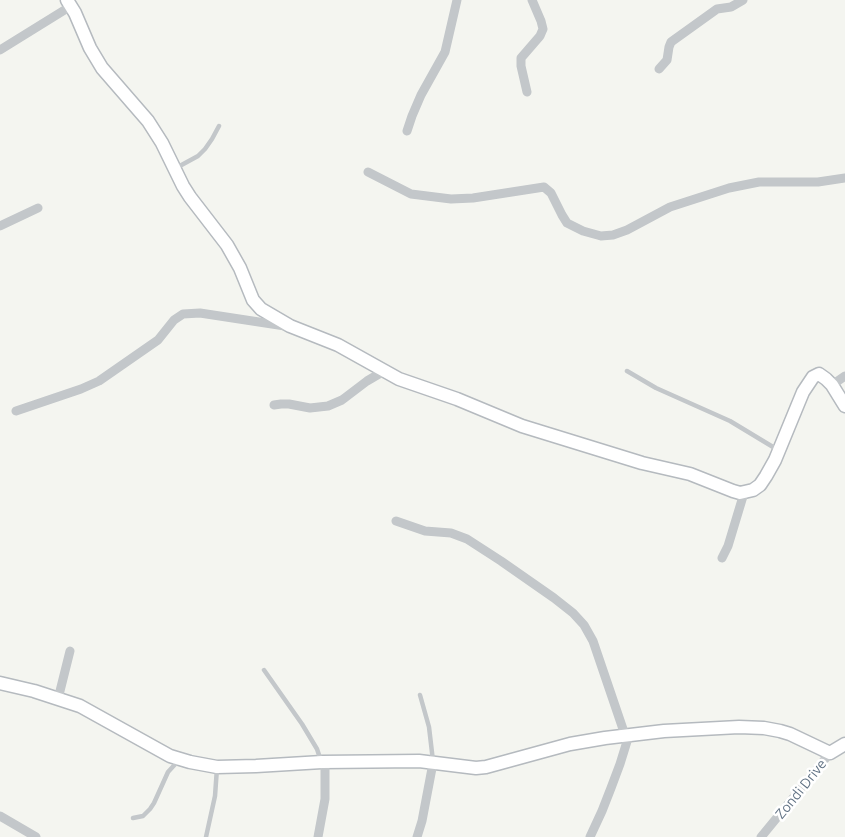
<!DOCTYPE html>
<style>
body{margin:0}
canvas{display:block;background:#f4f5f0}
</style>
<canvas width="845" height="837"></canvas>
<script>
const ctx = document.querySelector('canvas').getContext('2d');
ctx.lineJoin = 'round';
const toPath = rows => new Path2D(rows.map(r => 'M' + r).join(''));
function trace(path, color, width, dash) { ctx.strokeStyle = color; ctx.lineWidth = width; ctx.lineCap = dash ? 'butt' : 'round'; ctx.setLineDash(dash || []); ctx.stroke(path); }
function label(font, color, halo, rows, align = 'center') {
  ctx.font = font + ' Ubuntu,sans-serif'; ctx.lineWidth = 5; ctx.setLineDash([]); ctx.textBaseline = 'middle'; ctx.strokeStyle = halo; ctx.fillStyle = color; for (const [text, x, y, turn = 0] of rows) {
    ctx.save(); ctx.translate(x, y); ctx.rotate((+turn || 0) * Math.PI / 180); ctx.textAlign = isNaN(turn) ? turn : align; if (halo) ctx.strokeText(text, 0, 0); ctx.fillText(text, 0, 0); ctx.restore();
  }
}
const lane = toPath([
 [176,168,198,156,205,149,212,139,219,126],
 [627,371,656,388,730,421,778,450],
 [264,670,302,724,317,749,321,761],
 [420,695,429,727,433,761],
 [133,818,143,816,150,809,154,803,168,772,179,760],
 [206,837,215,796,217,768]
]);
const street = toPath([
 [0,50,71,6],
 [659,69,667,60,669,47,671,42,717,9,731,7,743,0],
 [527,92,521,66,521,58,540,36,543,29,541,21,532,0],
 [407,131,412,116,421,95,445,52,457,0],
 [368,172,411,194,451,199,473,198,544,187,551,193,562,215,567,223,583,231,601,236,613,235,627,230,670,207,729,188,759,182,818,182,845,178],
 [0,226,38,208],
 [832,385,845,376],
 [274,405,281,404,289,404,310,408,328,406,342,400,367,381,384,371],
 [16,411,81,389,99,381,158,340,174,320,183,314,200,313,285,326],
 [396,521,425,531,451,533,467,539,501,561,554,598,573,613,584,625,593,641,625,735],
 [722,558,728,546,744,493],
 [58,699,70,651],
 [0,816,36,837],
 [318,837,325,799,325,762],
 [417,837,422,821,433,763],
 [590,837,602,811,611,788,620,764,629,735],
 [761,837,830,753]
]);
const secondary = toPath([
 [67,0,75,13,90,48,102,68,148,121,162,143,183,186,190,197,227,245,240,268,253,300,261,309,290,326,338,345,399,379,457,399,522,426,642,463,690,474,733,491,740,493,753,490,760,485,766,476,775,460,803,392,813,377,819,374,826,379,832,385,845,406],
 [0,683,34,691,80,706,170,756,190,762,217,767,256,766,322,762,419,761,476,768,486,767,570,744,605,738,664,731,739,727,764,728,780,731,790,734,830,753,845,744]
]);
const streetNames = [
 ["Zondi Drive",801,789,-51]
];
trace(secondary, '#b5babf', 15);
trace(lane, '#c3c7ca', 4.5);
trace(street, '#c3c7ca', 9);
trace(secondary, '#fff', 12);
label('14px', '#617284', '#fff', streetNames);
</script>
